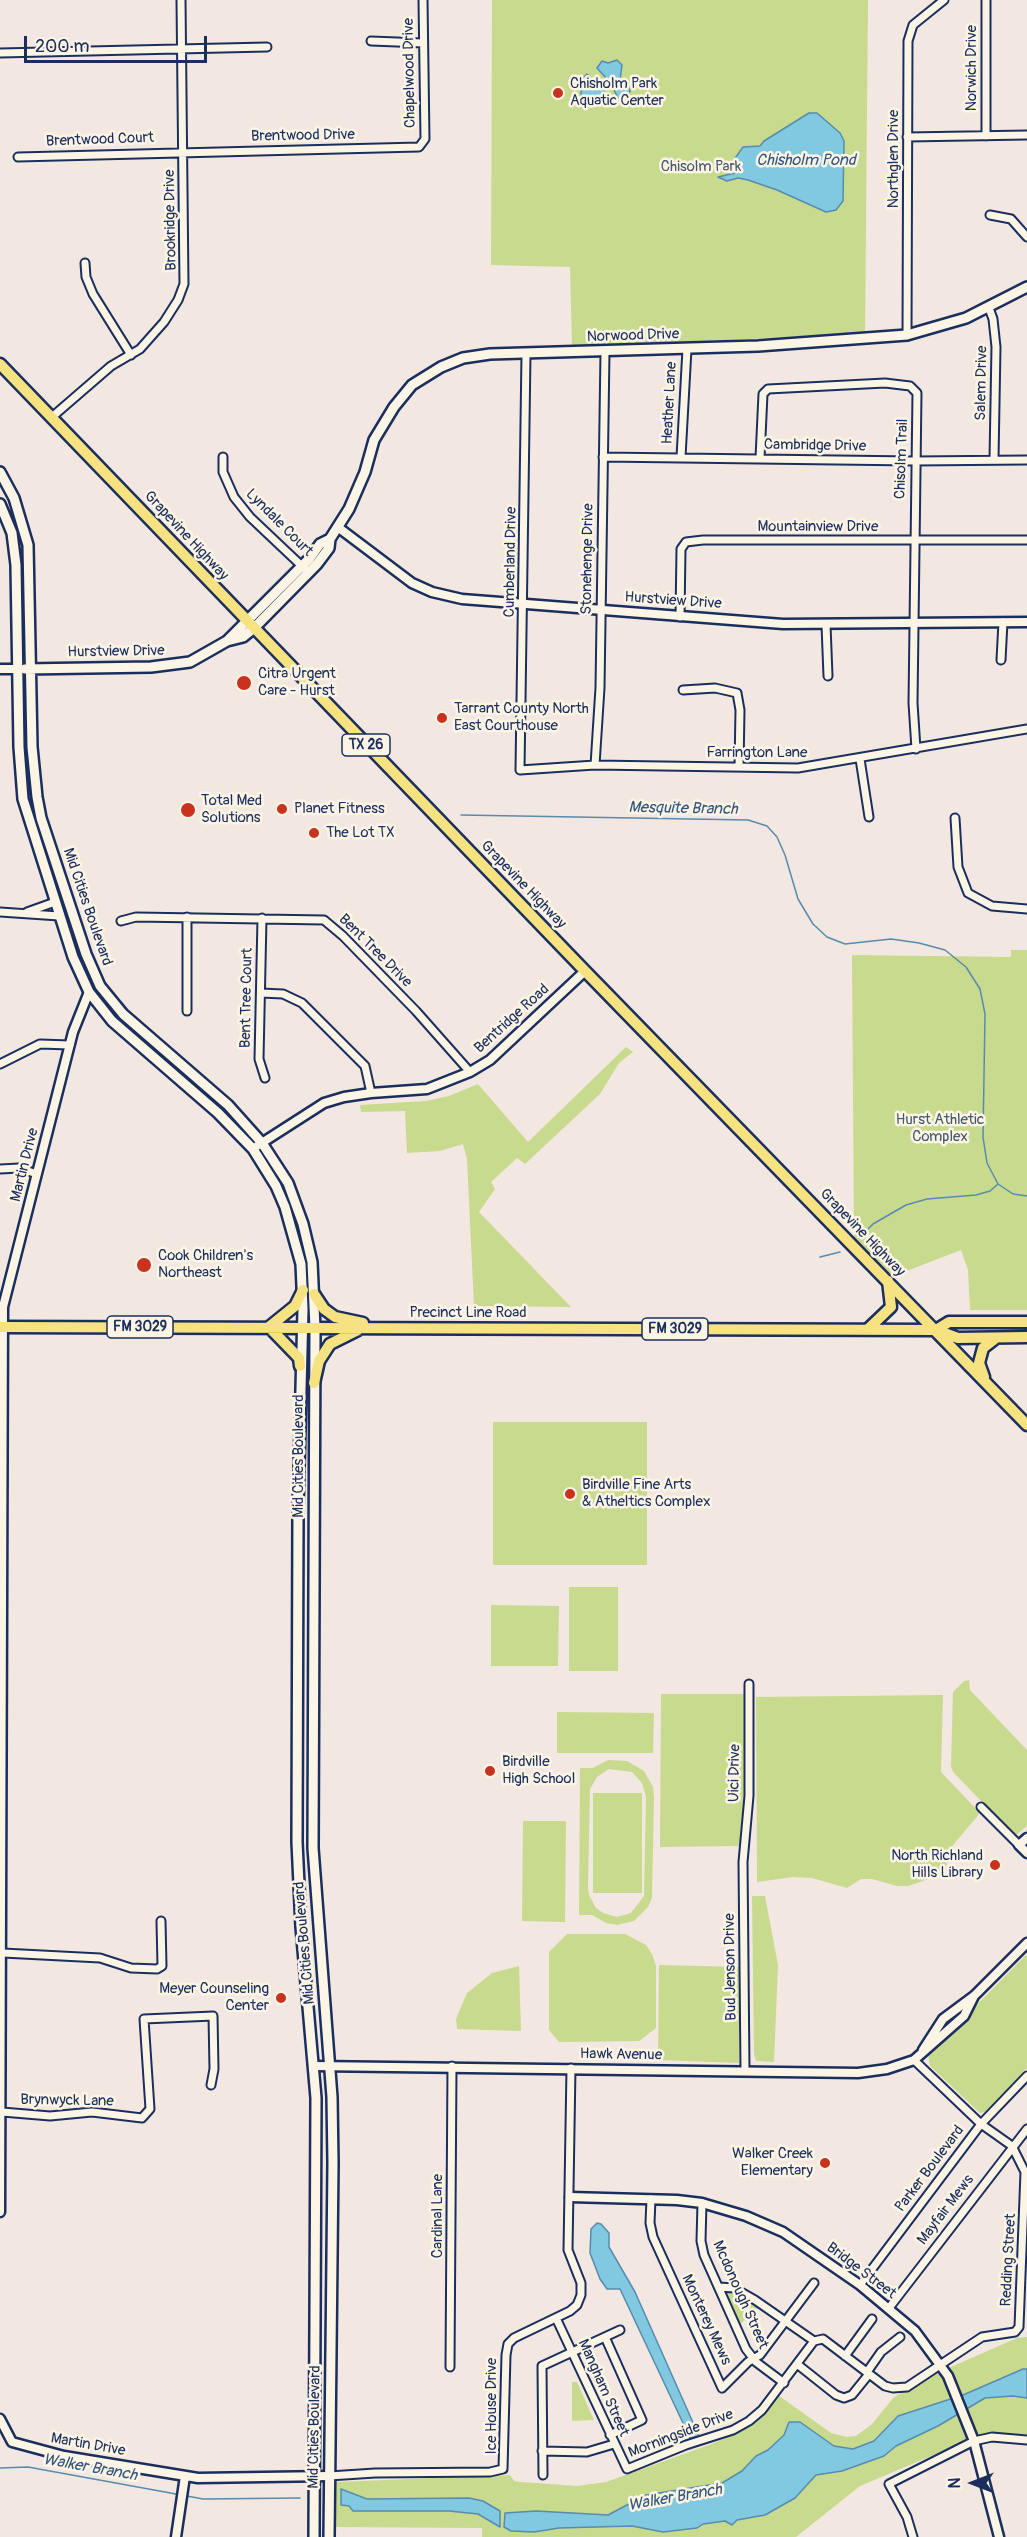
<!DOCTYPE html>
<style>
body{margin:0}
#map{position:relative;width:1027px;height:2537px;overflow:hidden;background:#f3e7e2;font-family:Pangolin,sans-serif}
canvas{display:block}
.north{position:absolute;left:943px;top:2453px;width:60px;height:60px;-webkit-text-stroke:4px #fcf5e5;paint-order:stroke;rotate:270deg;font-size:16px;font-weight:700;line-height:24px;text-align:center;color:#1b2f5e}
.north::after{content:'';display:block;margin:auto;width:21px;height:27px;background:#1b2f5e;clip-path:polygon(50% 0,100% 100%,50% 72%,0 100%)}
.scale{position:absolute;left:24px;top:36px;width:183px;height:27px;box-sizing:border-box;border:3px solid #1b2f5e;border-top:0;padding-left:8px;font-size:18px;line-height:21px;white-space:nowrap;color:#1b2f5e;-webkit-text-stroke:4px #fcf5e5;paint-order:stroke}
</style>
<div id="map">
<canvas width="1027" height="2537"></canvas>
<div class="north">N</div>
<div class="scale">200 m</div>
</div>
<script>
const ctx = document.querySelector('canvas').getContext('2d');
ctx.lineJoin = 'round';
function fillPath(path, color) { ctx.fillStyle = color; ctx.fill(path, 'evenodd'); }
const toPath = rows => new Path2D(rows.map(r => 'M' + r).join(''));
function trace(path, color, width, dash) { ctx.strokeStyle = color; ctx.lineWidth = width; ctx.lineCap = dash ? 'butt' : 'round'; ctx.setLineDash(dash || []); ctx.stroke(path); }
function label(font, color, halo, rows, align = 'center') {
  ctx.font = font + ' Pangolin,sans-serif'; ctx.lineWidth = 5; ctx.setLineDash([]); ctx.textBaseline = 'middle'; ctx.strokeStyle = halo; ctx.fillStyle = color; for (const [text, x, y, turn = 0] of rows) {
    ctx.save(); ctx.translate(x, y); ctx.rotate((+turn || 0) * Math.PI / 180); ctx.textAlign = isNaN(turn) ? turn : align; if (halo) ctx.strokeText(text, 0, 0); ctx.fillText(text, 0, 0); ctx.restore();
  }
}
const green = toPath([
 [492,0,868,0,865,333,572,348,570,267,491,265],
 [1011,950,1027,950,1027,1310,970,1310,968,1270,961,1250,891,1277,854,1240,852,955,1011,957],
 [626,1047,633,1052,619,1063,600,1094,525,1164,517,1158,491,1182,495,1189,479,1212,571,1307,474,1306,467,1159,463,1144,440,1151,407,1153,405,1111,361,1112,360,1105,426,1101,449,1096,478,1084,528,1142],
 [493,1422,647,1422,647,1565,493,1565],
 [569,1587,618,1587,618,1671,569,1671],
 [491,1605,559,1606,558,1666,491,1666],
 [969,1680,970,1690,1027,1750,1027,1826,1015,1836,953,1772,951,1766,953,1692,964,1681],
 [661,1694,745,1694,745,1797,740,1846,660,1847],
 [943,1695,941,1772,980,1813,953,1845,945,1870,938,1876,908,1886,897,1886,872,1879,861,1879,847,1888,812,1878,793,1877,757,1882,756,1697],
 [557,1712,654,1713,653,1753,557,1753],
 [608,1760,627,1761,644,1771,653,1787,654,1797,652,1898,648,1907,634,1921,617,1925,606,1923,592,1915,579,1915,580,1768,593,1768],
 [609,1769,632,1772,642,1783,646,1797,644,1896,631,1913,617,1917,603,1913,596,1908,589,1895,588,1888,590,1789,597,1777],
 [593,1793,642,1793,642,1893,593,1893],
 [523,1821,566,1821,565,1922,522,1921],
 [752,1896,765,1896,778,1965,774,2062,756,2061,754,2054],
 [567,1934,625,1934,646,1945,652,1954,656,1966,656,2028,639,2041,559,2042,549,2030,549,1952],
 [1027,1954,1027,2068,985,2112,980,2113,930,2066,928,2054],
 [659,1965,741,1967,743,2012,739,2027,739,2063,658,2060],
 [519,1966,521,2031,457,2029,456,2019,467,1993,492,1973],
 [729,2293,735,2293,760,2306,739,2325,727,2298],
 [1027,2337,1027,2436,994,2432,983,2434,860,2486,796,2537,482,2537,482,2528,336,2527,336,2482,510,2475,514,2481,521,2482,577,2486,606,2482,717,2442,747,2427,762,2415,778,2395,831,2433,847,2437,856,2436,872,2424,894,2397,935,2374,1017,2338],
 [572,2382,577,2382,594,2420,572,2421]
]);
const water = toPath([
 [617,60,622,65,620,80,628,85,630,91,628,98,623,101,618,98,614,90,609,88,607,79,597,68,602,61,608,63,617,60],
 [587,74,597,84,603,84,605,89,599,103,596,100,594,103,588,100,583,101,581,98,581,80,587,74],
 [809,113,817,113,840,133,844,141,843,201,836,210,826,212,777,190,748,180,738,178,727,181,718,177,735,173,733,161,743,147,760,146,764,141,809,113],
 [597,2223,601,2224,609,2233,609,2247,635,2292,699,2436,690,2438,620,2289,607,2289,600,2279,590,2253,591,2229,597,2223],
 [1023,2369,1027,2369,1027,2398,1013,2396,985,2398,938,2426,896,2446,884,2456,842,2471,816,2475,795,2498,765,2515,737,2520,732,2525,725,2521,703,2524,697,2528,663,2532,632,2526,559,2528,534,2532,511,2531,504,2527,505,2513,536,2511,608,2515,646,2495,722,2483,742,2471,756,2456,768,2450,784,2435,789,2422,800,2422,834,2446,853,2449,874,2441,898,2416,963,2395,1023,2369],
 [341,2489,367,2499,469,2498,483,2501,500,2511,500,2527,478,2514,449,2511,353,2511,349,2506,341,2505,341,2489]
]);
const stream = toPath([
 [461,815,748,820,767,826,777,837,785,855,798,899,813,924,827,937,845,944,891,939,919,943,945,950,966,967,980,989,985,1014,983,1137,987,1163,998,1184,1013,1194,1027,1196],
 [859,1238,873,1224,906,1205,927,1199,976,1195,990,1191,998,1184],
 [820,1257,840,1252],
 [0,2468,28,2467,176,2494],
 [187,2496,203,2499,300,2498]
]);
const minor = toPath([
 [986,0,986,136],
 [371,41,423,43],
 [0,53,267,47],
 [907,137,1027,135],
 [18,157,419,147,425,139,423,0],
 [990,215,1011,219,1027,237],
 [85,263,86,277,93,294,131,355],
 [989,308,993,319,996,347,994,459],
 [907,335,908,41,913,25,944,0],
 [526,354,520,770,595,765,798,768,1027,729],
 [52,417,111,366,140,349,164,322,178,300,184,284,181,0],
 [223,457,223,472,234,497,250,517,305,569],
 [603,457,914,461,1027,460],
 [681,457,687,349],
 [760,458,763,394,768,389,885,383,910,386,917,393,913,703,916,749],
 [680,617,681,549,686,542,703,540,1027,540],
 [826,625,828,676],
 [1001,660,1003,622],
 [683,690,715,688,737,693,740,710,739,767],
 [860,759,869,817],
 [595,765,600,688,605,352],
 [955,818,958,867,968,893,992,906,1027,909],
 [0,912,59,916],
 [27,912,55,902],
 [262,918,259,1059,265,1078],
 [121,921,136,917,324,920,343,936,416,1011,470,1072],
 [261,993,283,994,302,1003,365,1066,371,1093],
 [187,1011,187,917],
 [0,1064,40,1044,70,1045],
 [0,1169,19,1168,37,1174],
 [981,1807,1019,1845],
 [3,1953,100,1958,131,1968,157,1969,162,1966,161,1921],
 [745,2070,743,1862,749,1796,749,1684],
 [2,2112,50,2116,92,2112,142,2118,150,2109,144,2019,213,2016,214,2069,211,2085],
 [651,2199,650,2223,653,2237,722,2388,748,2362,760,2355,814,2283],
 [702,2203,701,2241,704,2255,746,2349,756,2362,784,2383],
 [860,2285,981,2124,1027,2076],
 [719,2287,734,2288,755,2300,814,2341,823,2339,885,2386,893,2388,907,2387,982,2337,1015,2332,1019,2327,1025,2172,1012,2146,981,2124,914,2060],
 [889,2308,1027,2129],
 [556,2318,627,2469,686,2445,733,2430,749,2421,762,2410,814,2341],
 [605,2337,642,2420,610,2435],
 [845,2356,872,2319],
 [797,2364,836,2395,844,2398,852,2395,869,2374],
 [450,2367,452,2066],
 [867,2372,881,2352,900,2337],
 [542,2451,587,2452,614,2444],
 [543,2475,542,2366,620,2330],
 [329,2476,375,2473,490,2472,503,2469,506,2355,508,2344,514,2338,570,2311,577,2305,581,2295,581,2283,568,2250,571,2068],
 [913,2537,907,2517,889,2484,974,2441,992,2437,1027,2440]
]);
const tertiary = toPath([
 [339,528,412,583,432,592,462,599,783,624,1027,622],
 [0,669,17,669],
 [257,1146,324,1103,344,1097,371,1093,427,1089,470,1072,490,1060,585,971],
 [1027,1838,1019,1845,1027,1853],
 [923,2050,943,2019,974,1996,1027,1943],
 [314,2066,858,2073,887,2069,914,2060,964,2016,974,1996],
 [570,2197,677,2200,702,2203,746,2216,783,2232,860,2285,915,2331,948,2376,974,2441,999,2537],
 [0,2212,3,1307,73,1032,89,992],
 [0,2419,12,2442,64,2456,198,2478,329,2476],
 [176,2537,185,2476]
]);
const secondary = toPath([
 [0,472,14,498,28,545,32,747,37,797,41,818,86,954,100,986,123,1014,228,1105,262,1143,288,1183,303,1224,312,1262,315,1328,313,1848,332,2097,333,2163,329,2537],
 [0,504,12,533,16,565,19,747,23,799,73,957,89,992,112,1021,218,1113,253,1149,276,1186,285,1207,301,1264,303,1309,298,1509,297,1842,301,1927,316,2098,314,2537],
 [227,641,243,637,254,628,317,564,329,548,330,539,349,509,365,472,374,440,394,407,412,385,441,367,463,358,490,354,758,346,907,335,966,318,1027,287],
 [25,669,151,667,190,662,227,641,310,558,320,544,330,539]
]);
const primary = toPath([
 [0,364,585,971,1027,1425],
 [314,1294,324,1309,335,1317,363,1323],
 [0,1327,936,1330,958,1338,1027,1337],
 [868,1329,891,1307,888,1281],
 [936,1330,949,1322,1027,1322],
 [300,1366,299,1358,269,1327,295,1306,303,1290],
 [984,1377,979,1363,983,1348,996,1338],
 [314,1383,319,1361,330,1344,358,1330]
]);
const markers = [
 [558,93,6,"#c8321e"],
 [244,683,8,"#c8321e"],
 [442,718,6,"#c8321e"],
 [282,809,6,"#c8321e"],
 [188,810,8,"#c8321e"],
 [314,833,6,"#c8321e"],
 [144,1265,8,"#c8321e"],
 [570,1494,6,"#c8321e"],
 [490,1771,6,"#c8321e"],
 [995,1865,6,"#c8321e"],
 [281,1998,6,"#c8321e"],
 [825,2163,6,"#c8321e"]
];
const shields = [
 [366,745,48],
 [140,1327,66],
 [675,1329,66]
];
const shieldNames = [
 ["TX 26",366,745],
 ["FM 3029",140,1327],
 ["FM 3029",675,1329]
];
const streetNames = [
 ["Norwich Drive",972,68,-90],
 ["Chapelwood Drive",410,73,-91],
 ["Brentwood Drive",303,136,-1],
 ["Brentwood Court",100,140,-2],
 ["Northglen Drive",894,159,-90],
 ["Brookridge Drive",171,220,-91],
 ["Norwood Drive",633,336,-2],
 ["Salem Drive",982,383,-89],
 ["Heather Lane",670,403,-87],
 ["Cambridge Drive",815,446,1],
 ["Chisolm Trail",902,459,-88],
 ["Lyndale Court",279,523,45],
 ["Mountainview Drive",818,527],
 ["Grapevine Highway",186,536,47],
 ["Stonehenge Drive",588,559,-89],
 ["Cumberland Drive",511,562,-89],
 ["Hurstview Drive",673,601,4],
 ["Hurstview Drive",116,652,-1],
 ["Farrington Lane",757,753],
 ["Grapevine Highway",523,885,46],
 ["Mid Cities Boulevard",87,907,71],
 ["Bent Tree Drive",375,951,45],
 ["Bent Tree Court",247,998,-89],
 ["Bentridge Road",512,1019,-42],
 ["Martin Drive",25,1165,-76],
 ["Grapevine Highway",862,1233,46],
 ["Precinct Line Road",468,1313],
 ["Mid Cities Boulevard",299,1456,-90],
 ["Uici Drive",735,1773,-89],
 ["Mid Cities Boulevard",305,1943,-95],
 ["Bud Jenson Drive",731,1967,-91],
 ["Hawk Avenue",621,2055,1],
 ["Brynwyck Lane",67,2101,1],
 ["Parker Boulevard",930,2169,-53],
 ["Mayfair Mews",946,2210,-53],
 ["Cardinal Lane",438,2216,-90],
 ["Redding Street",1009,2260,-87],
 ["Bridge Street",861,2271,37],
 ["Mcdonough Street",740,2295,66],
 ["Monterey Mews",706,2320,65],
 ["Mangham Street",603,2388,66],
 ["Ice House Drive",492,2406,-90],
 ["Mid Cities Boulevard",315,2427,-89],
 ["Morningside Drive",681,2434,-21],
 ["Martin Drive",88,2445,10]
];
const poiNames = [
 ["Chisholm Park",570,84],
 ["Aquatic Center",570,101],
 ["Citra Urgent",258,674],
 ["Care - Hurst",258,691],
 ["Tarrant County North",454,709],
 ["East Courthouse",454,726],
 ["Total Med",201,801],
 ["Solutions",201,818],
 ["Planet Fitness",294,809],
 ["The Lot TX",326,833],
 ["Cook Children's",158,1256],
 ["Northeast",158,1273],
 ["Birdville Fine Arts",582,1485],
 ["& Atheltics Complex",582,1502],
 ["Birdville",502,1762],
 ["High School",502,1779],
 ["North Richland",983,1856,"right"],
 ["Hills Library",983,1873,"right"],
 ["Meyer Counseling",269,1989,"right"],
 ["Center",269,2006,"right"],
 ["Walker Creek",813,2154,"right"],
 ["Elementary",813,2171,"right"]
];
const parkNames = [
 ["Chisolm Park",701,167],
 ["Hurst Athletic",940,1120],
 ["Complex",940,1137]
];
const waterNames = [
 ["Chisholm Pond",806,161],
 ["Mesquite Branch",683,809,1],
 ["Walker Branch",90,2468,10],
 ["Walker Branch",675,2498,-10]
];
fillPath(green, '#c8da8e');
fillPath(water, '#80c9e1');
trace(water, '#588bad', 1.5);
trace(stream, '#588bad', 1.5);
trace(minor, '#1b2f5e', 11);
trace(tertiary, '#1b2f5e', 13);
trace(secondary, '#1b2f5e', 14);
trace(primary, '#1b2f5e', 15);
trace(minor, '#fcf5e5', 7);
trace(tertiary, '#fcf5e5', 8);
trace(secondary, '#fcf5e5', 9);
trace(primary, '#f7e281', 10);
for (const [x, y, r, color] of markers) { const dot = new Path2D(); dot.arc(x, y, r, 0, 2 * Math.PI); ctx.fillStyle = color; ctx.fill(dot); trace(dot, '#fcf5e5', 2); }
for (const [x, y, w] of shields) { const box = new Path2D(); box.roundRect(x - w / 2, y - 11, w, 22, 4.5); ctx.fillStyle = '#fcf5e5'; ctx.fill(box); trace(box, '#1b2f5e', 1.5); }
label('bold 14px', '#1b2f5e', null, shieldNames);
label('15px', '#1b2f5e', '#fcf5e5', streetNames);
label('15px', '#1b2f5e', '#fcf5e5', poiNames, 'left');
label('15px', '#465a6a', '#fcf5e5', parkNames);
label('italic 16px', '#34567f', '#fcf5e5', waterNames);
</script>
